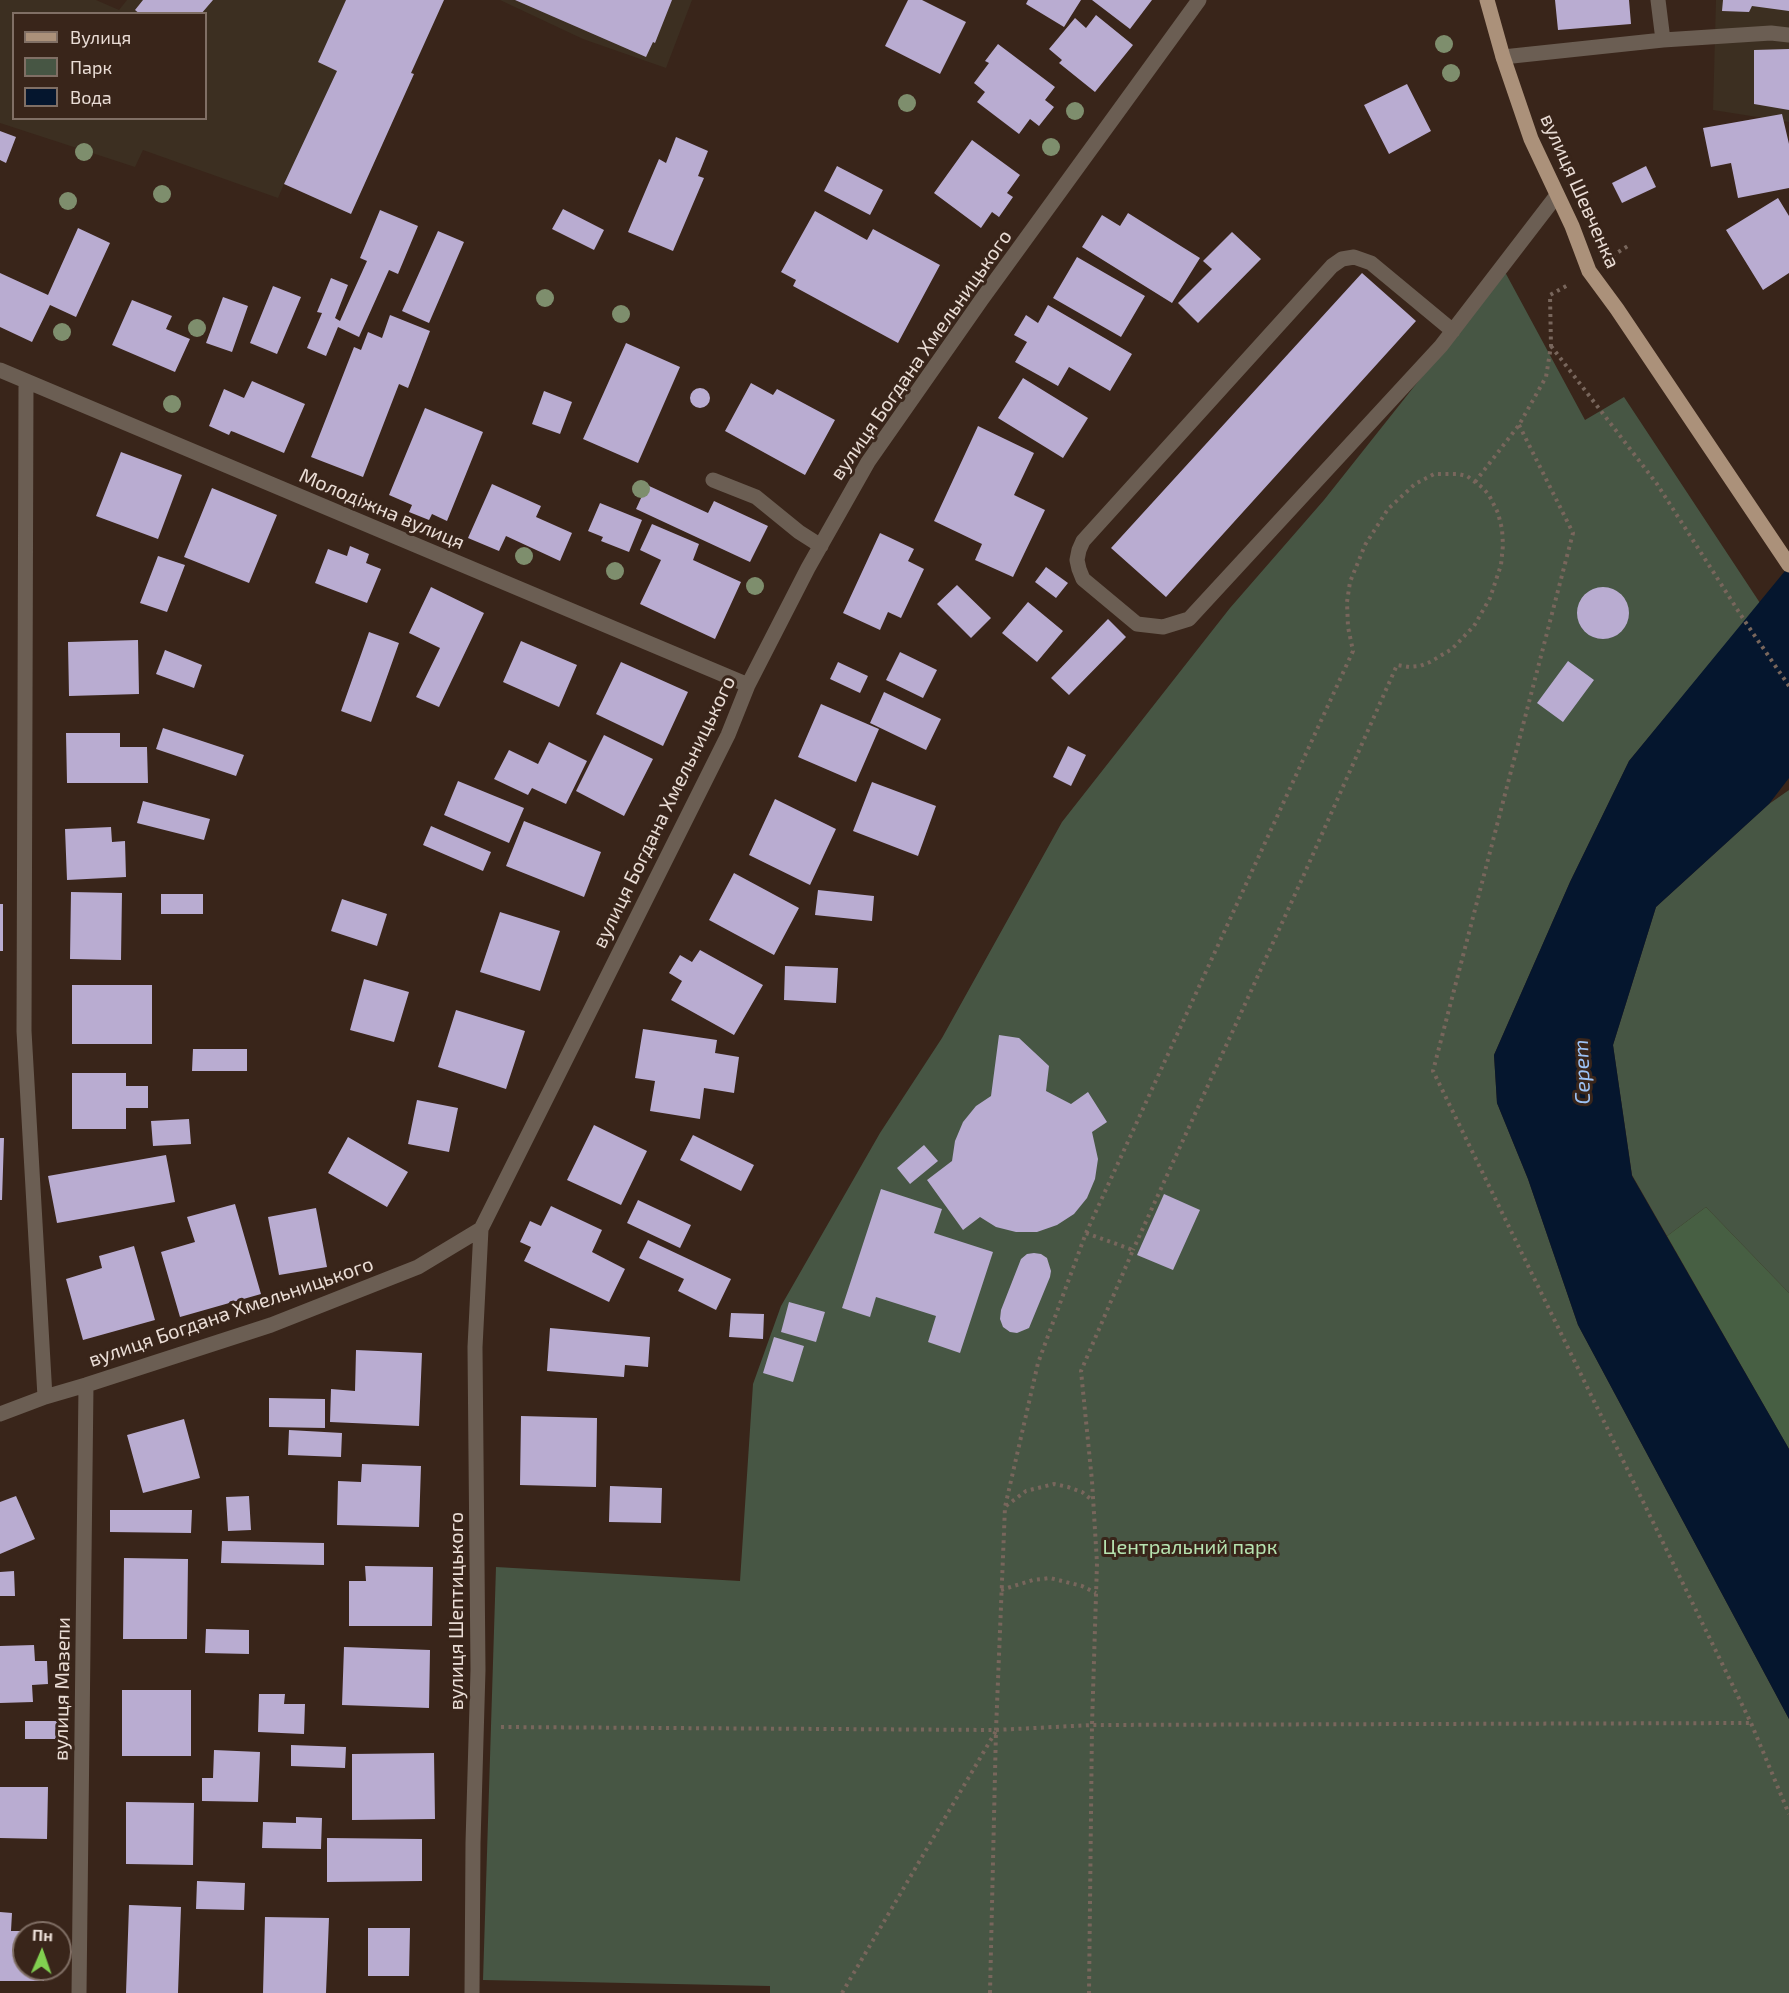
<!DOCTYPE html>
<meta charset="utf-8">
<style>
body{margin:0}
#map{position:relative;width:1789px;height:1993px;overflow:hidden;background:#39251a;font-family:"Exo 2",sans-serif}
canvas{display:block}
.legend{position:absolute;left:12px;top:12px;width:195px;height:108px;box-sizing:border-box;background:#39251a;border:2px solid #806f65;margin:0;padding:8px 10px;list-style:none;font-size:18px;color:#eaddd6}
.legend li{display:flex;align-items:center;gap:12px;height:30px}
.legend b{width:30px;border:2px solid #806f65}
.north{position:absolute;left:12px;top:1921px;width:60px;height:60px;box-sizing:border-box;background:#39251a;border:2px solid #806f65;border-radius:50%;rotate:2deg;font-size:16px;font-weight:700;line-height:24px;text-align:center;color:#eaddd6}
.north::after{content:'';display:block;margin:auto;width:21px;height:27px;background:#81d050;clip-path:polygon(50% 0,100% 100%,50% 72%,0 100%)}
</style>
<div id="map">
<canvas width="1789" height="1993"></canvas>
<ul class="legend">
<li><b style="height:8px;background:#ab917a"></b>Вулиця</li>
<li><b style="height:16px;background:#475644"></b>Парк</li>
<li><b style="height:16px;background:#05162e"></b>Вода</li>
</ul>
<div class="north">Пн</div>
</div>
<script>
const ctx = document.querySelector('canvas').getContext('2d');
ctx.lineJoin = 'round';
function fillPath(path, color) { ctx.fillStyle = color; ctx.fill(path, 'evenodd'); }
const toPath = rows => new Path2D(rows.map(r => 'M' + r).join(''));
function trace(path, color, width, dash) { ctx.strokeStyle = color; ctx.lineWidth = width; ctx.lineCap = dash ? 'butt' : 'round'; ctx.setLineDash(dash || []); ctx.stroke(path); }
function label(font, color, halo, rows, align = 'center') {
  ctx.font = font + ' "Exo 2",sans-serif'; ctx.lineWidth = 6; ctx.setLineDash([]); ctx.textBaseline = 'middle'; ctx.strokeStyle = halo; ctx.fillStyle = color; for (const [text, x, y, turn = 0] of rows) {
    ctx.save(); ctx.translate(x, y); ctx.rotate((+turn || 0) * Math.PI / 180); ctx.textAlign = isNaN(turn) ? turn : align; if (halo) ctx.strokeText(text, 0, 0); ctx.fillText(text, 0, 0); ctx.restore();
  }
}
const industrial = toPath([
 [0,0,96,0,119,10,127,0,444,0,412,72,414,74,351,214,284,184,278,198,143,150,135,167,0,123],
 [14,14,206,14,206,118,14,118],
 [500,0,692,0,666,68,583,39],
 [1716,0,1789,0,1789,122,1713,110]
]);
const green = toPath([
 [1505,272,1585,420,1624,397,1760,603,1629,761,1570,882,1494,1055,1497,1103,1528,1179,1578,1325,1789,1719,1789,1993,770,1993,770,1986,483,1980,496,1567,740,1581,753,1384,781,1306,880,1133,942,1038,1062,822,1230,608,1324,500],
 [1789,790,1789,1293,1706,1207,1667,1236,1632,1175,1613,1045,1656,907,1769,804]
]);
const forest = toPath([
 [1706,1207,1789,1293,1789,1449,1667,1236]
]);
const water = toPath([
 [1789,566,1789,778,1769,804,1656,907,1613,1045,1632,1176,1789,1449,1789,1719,1578,1325,1528,1179,1497,1103,1494,1055,1570,882,1629,761]
]);
const building = toPath([
 [143,0,213,0,201,14,140,14,135,10],
 [346,0,444,0,411,73,414,74,351,214,284,184,337,71,318,62],
 [515,0,672,0,655,43,653,42,646,57],
 [908,0,922,0,966,22,940,74,885,46],
 [1028,0,1081,0,1064,27,1026,4],
 [1092,0,1152,0,1130,29],
 [1555,0,1629,0,1631,24,1558,30],
 [1723,0,1789,0,1789,11,1752,6,1749,12,1722,11],
 [1096,15,1133,45,1095,92,1059,63,1062,60,1049,49,1075,18,1086,28],
 [998,44,1055,87,1045,100,1054,107,1039,126,1030,119,1019,134,977,102,985,92,974,83,989,63,985,61],
 [1789,49,1789,110,1754,104,1754,50],
 [1407,84,1431,131,1389,154,1364,105],
 [1782,114,1789,144,1789,188,1738,198,1731,163,1711,167,1703,128],
 [0,131,16,137,6,163,0,160],
 [676,137,708,151,698,176,704,178,673,251,628,232,659,159,666,163],
 [972,140,1020,175,1007,193,1013,197,999,217,992,212,981,228,934,193],
 [837,166,883,190,870,215,824,191],
 [1646,166,1656,187,1622,203,1612,183],
 [1778,198,1789,216,1789,273,1763,290,1726,230],
 [563,209,604,230,594,250,552,229],
 [380,210,418,226,398,274,389,270,359,337,338,327,326,356,307,348,322,313,317,312,331,278,348,285,335,318,340,321,367,261,360,258],
 [815,211,867,240,873,229,940,265,898,343,793,286,796,280,781,272],
 [1128,213,1200,258,1172,303,1082,247,1102,215,1120,226],
 [78,228,110,243,76,317,50,305,32,342,0,327,0,273,48,295],
 [438,231,464,242,429,323,402,311],
 [1232,232,1261,259,1198,323,1178,303,1212,269,1203,261],
 [1077,257,1145,296,1121,337,1053,298],
 [1362,273,1416,321,1166,597,1111,548],
 [273,286,301,297,277,354,250,343],
 [223,297,248,306,232,352,206,343],
 [132,300,172,316,166,329,190,339,175,372,112,345],
 [1048,305,1132,354,1110,391,1069,367,1058,386,1015,362,1027,342,1014,335,1026,315,1038,323],
 [390,315,430,331,408,388,399,384,363,477,311,457,354,347,361,350,368,332,382,338],
 [626,343,680,367,638,463,583,439],
 [1023,378,1088,418,1063,458,998,418],
 [252,381,305,404,284,453,234,432,231,431,229,435,209,426,224,389,244,398],
 [751,383,773,395,777,389,835,420,805,475,725,431],
 '690 398a10 10 0 1 1 20 0a10 10 0 1 1-20 0Z',
 [544,391,572,402,560,434,532,424],
 [425,408,483,432,447,521,432,514,429,520,409,512,412,505,389,495],
 [978,426,1034,453,1014,495,1045,510,1013,577,975,560,982,544,934,521],
 [121,452,182,475,158,539,96,516],
 [492,484,541,506,536,517,572,533,560,561,506,536,499,551,468,538],
 [647,485,708,513,714,501,768,526,750,562,636,509],
 [212,488,277,515,249,583,184,557],
 [600,503,642,520,629,552,601,541,603,537,588,531],
 [652,524,699,544,693,560,741,582,715,639,640,604,661,560,640,550],
 [880,533,914,549,908,561,924,569,901,618,888,612,880,630,843,613],
 [350,546,369,554,366,563,381,569,367,603,315,583,328,549,347,556],
 [158,556,185,565,167,612,140,603],
 [1046,567,1068,583,1056,598,1035,582],
 [957,585,991,618,971,638,937,604],
 [431,587,484,613,439,707,416,697,440,648,409,633],
 '1577 613a26 26 0 1 1 52 0a26 26 0 1 1-52 0Z',
 [1028,602,1063,631,1037,662,1002,633],
 [1108,619,1126,637,1069,695,1051,678],
 [369,632,399,643,371,722,341,711],
 [138,640,139,694,69,696,68,642],
 [521,641,577,665,559,707,503,682],
 [165,650,202,665,194,688,156,674],
 [900,652,937,670,923,698,886,680],
 [1568,661,1594,680,1563,722,1537,703],
 [621,662,688,692,663,746,596,714],
 [838,662,868,676,860,693,830,679],
 [884,692,941,719,926,750,870,723],
 [821,704,879,729,856,782,798,757],
 [163,728,244,755,236,776,156,749],
 [66,733,120,733,120,747,147,747,148,783,67,783],
 [604,735,653,759,624,816,576,791],
 [549,742,587,761,566,804,532,788,528,795,494,779,509,750,538,764],
 [1068,746,1086,755,1071,786,1053,777],
 [458,781,524,808,509,843,444,815],
 [872,782,936,806,918,856,853,831],
 [775,799,836,829,810,885,749,855],
 [143,801,210,819,204,840,137,823],
 [524,821,601,852,584,897,506,866],
 [431,826,491,852,483,871,423,845],
 [111,827,112,842,125,841,126,877,67,880,65,829],
 [734,873,799,908,774,955,709,920],
 [818,890,874,896,872,921,815,915],
 [71,892,122,893,121,960,70,959],
 [161,894,203,894,203,914,161,914],
 [342,899,387,914,377,946,331,931],
 [0,904,3,904,3,951,0,951],
 [500,912,560,931,540,991,480,972],
 [700,950,763,985,734,1035,671,1000,682,981,669,973,680,955,692,962],
 [785,966,838,968,836,1003,784,1000],
 [364,979,409,992,394,1042,350,1030],
 [72,985,152,985,152,1044,72,1044],
 [456,1010,525,1031,506,1089,438,1067],
 [643,1029,717,1040,715,1053,739,1057,734,1093,704,1088,700,1119,650,1111,655,1081,635,1078],
 [999,1035,1019,1038,1049,1066,1046,1091,1071,1104,1088,1092,1107,1122,1092,1132,1098,1159,1095,1179,1087,1198,1074,1214,1057,1225,1037,1232,1016,1232,996,1227,980,1217,963,1230,927,1180,952,1161,955,1141,963,1122,976,1106,991,1096],
 [193,1049,247,1049,247,1071,192,1071],
 [72,1073,126,1073,126,1086,148,1086,148,1108,126,1108,126,1129,72,1129],
 [417,1100,458,1108,449,1152,408,1144],
 [189,1119,191,1144,153,1146,151,1121],
 [594,1125,647,1151,621,1205,567,1180],
 [693,1135,754,1165,741,1191,680,1160],
 [348,1137,408,1172,387,1207,328,1173],
 [0,1138,4,1138,2,1200,0,1200],
 [924,1145,938,1161,910,1184,897,1168],
 [166,1155,175,1202,57,1223,48,1176],
 [881,1189,942,1209,934,1233,993,1252,960,1353,928,1342,936,1316,876,1297,870,1317,842,1308],
 [1164,1194,1200,1210,1173,1270,1137,1255],
 [638,1200,691,1225,680,1248,627,1223],
 [235,1204,261,1294,180,1317,161,1252,195,1242,187,1217],
 [551,1206,602,1230,592,1252,625,1269,609,1302,524,1261,531,1247,520,1242,530,1221,541,1226],
 [316,1208,327,1267,279,1275,268,1217],
 [648,1240,731,1279,716,1310,678,1291,684,1279,639,1258],
 [134,1246,155,1320,83,1340,66,1279,102,1268,99,1256],
 [1034,1253,1041,1254,1047,1258,1051,1271,1050,1277,1029,1328,1017,1333,1010,1332,1003,1327,1000,1319,1001,1310,1021,1259,1027,1254],
 [789,1302,825,1312,816,1342,781,1332],
 [731,1313,764,1314,763,1339,729,1337],
 [550,1328,650,1337,648,1367,625,1365,624,1377,547,1371],
 [774,1337,804,1346,793,1382,763,1373],
 [356,1350,422,1353,419,1426,330,1422,331,1389,355,1391],
 [269,1398,325,1399,325,1428,269,1427],
 [521,1416,597,1418,596,1487,520,1485],
 [184,1419,200,1478,143,1493,127,1435],
 [289,1430,342,1433,341,1457,288,1455],
 [362,1464,421,1466,419,1527,337,1525,338,1481,361,1482],
 [610,1486,662,1488,661,1523,609,1522],
 [16,1496,35,1539,0,1554,0,1502],
 [249,1496,251,1530,228,1531,226,1497],
 [110,1510,192,1510,191,1533,110,1532],
 [222,1541,324,1543,324,1565,221,1563],
 [124,1558,188,1559,187,1639,123,1639],
 [365,1566,433,1567,432,1626,349,1626,349,1581,366,1581],
 [14,1571,15,1596,0,1596,0,1572],
 [206,1629,249,1630,249,1654,205,1653],
 [34,1645,35,1661,47,1661,48,1684,32,1685,33,1702,0,1703,0,1646],
 [344,1647,430,1650,429,1708,342,1705],
 [122,1690,191,1690,191,1756,122,1756],
 [259,1694,285,1694,284,1704,305,1704,304,1734,258,1732],
 [25,1721,62,1721,62,1739,25,1739],
 [291,1745,346,1747,345,1768,291,1766],
 [214,1750,260,1752,258,1802,202,1801,202,1778,213,1778],
 [434,1753,435,1819,352,1820,352,1754],
 [0,1787,48,1787,47,1839,0,1838],
 [126,1802,194,1803,193,1865,126,1864],
 [296,1817,322,1818,321,1849,262,1848,263,1822,296,1823],
 [327,1838,422,1839,422,1881,327,1882],
 [197,1881,245,1883,244,1910,196,1909],
 [129,1905,181,1907,178,1993,126,1993],
 [0,1912,12,1913,11,1931,24,1931,24,1969,44,1969,44,1981,0,1981],
 [265,1917,329,1918,326,1993,263,1993],
 [368,1928,410,1928,409,1976,368,1976]
]);
const path = toPath([
 [1612,256,1631,244],
 [1551,346,1657,484,1744,620,1789,686],
 [1519,425,1573,533,1433,1071,1751,1723,1789,1814],
 [1475,482,1519,425,1546,377,1551,346,1550,295,1568,285],
 [1086,1233,1133,1250,1081,1371,1092,1481,1097,1563,1092,1725,1089,1993],
 [1006,1506,1026,1491,1054,1484,1068,1487,1082,1492,1093,1501],
 [1001,1590,1033,1580,1050,1578,1082,1586,1096,1593],
 [501,1727,996,1730,1092,1725,1751,1723],
 [842,1993,996,1731],
 [990,1993,996,1730,1005,1507,1038,1363,1086,1233,1353,651,1348,627,1347,602,1350,582,1365,545,1388,509,1415,484,1434,474,1458,474,1467,476,1483,488,1489,495,1498,513,1502,529,1503,545,1501,565,1490,598,1474,626,1452,649,1430,662,1420,666,1409,667,1397,665,1302,879,1133,1250]
]);
const minor = toPath([
 [1658,0,1663,40],
 [1503,57,1663,40,1771,33,1789,35],
 [1453,331,1371,263,1354,257,1342,259,1332,266,1083,541,1079,550,1077,560,1079,569,1083,579,1137,624,1163,627,1189,619,1441,346,1557,195],
 [0,370,748,685],
 [26,382,24,1031,45,1397],
 [713,480,756,497,799,532,821,546],
 [0,1414,45,1397,86,1385,271,1325,418,1267,481,1229,728,735,748,685,808,568,868,462,982,299,1199,0],
 [79,1993,86,1385],
 [472,1993,473,1843,478,1670,475,1347,481,1229]
]);
const major = toPath([
 [1487,0,1503,57,1531,139,1572,226,1589,271,1617,309,1789,565]
]);
const trees = [
 [1444,44],
 [1451,73],
 [907,103],
 [1075,111],
 [1051,147],
 [84,152],
 [162,194],
 [68,201],
 [545,298],
 [621,314],
 [197,328],
 [62,332],
 [172,404],
 [641,489],
 [524,556],
 [615,571],
 [755,586]
];
const streetNames = [
 ["вулиця Шевченка",1580,191,66],
 ["вулиця Богдана Хмельницького",921,355,-55],
 ["Молодіжна вулиця",382,509,23],
 ["вулиця Богдана Хмельницького",664,812,-64],
 ["вулиця Богдана Хмельницького",231,1312,-19],
 ["вулиця Шептицького",456,1611,-90],
 ["вулиця Мазепи",62,1689,-89]
];
const parkNames = [
 ["Центральний парк",1190,1547]
];
const waterNames = [
 ["Серет",1582,1072,-92]
];
fillPath(industrial, '#3c2f21');
fillPath(green, '#475644');
fillPath(forest, '#475f43');
fillPath(water, '#05162e');
fillPath(building, '#b9acd1');
trace(path, '#78665c', 4, [3, 4.5]);
trace(minor, '#6b5e53', 15);
trace(major, '#ab917a', 15);
ctx.fillStyle = '#7e8e6d';
for (const [x, y] of trees) { ctx.beginPath(); ctx.arc(x, y, 9, 0, 2 * Math.PI); ctx.fill(); }
label('20px', '#eaddd6', '#39251a', streetNames);
label('20px', '#b7e4b1', '#39251a', parkNames);
label('italic 21px', '#9cc2f5', '#39251a', waterNames);
</script>
